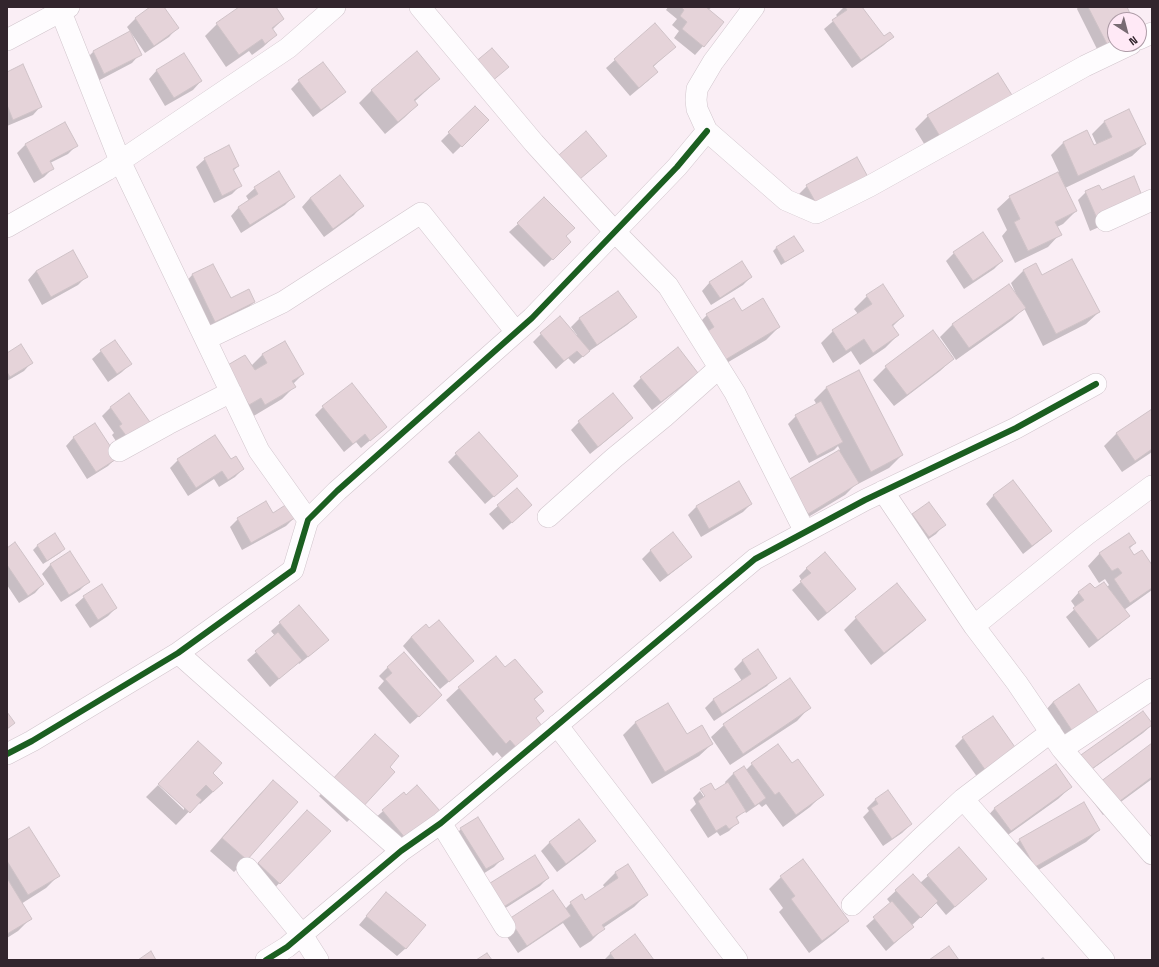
<!DOCTYPE html>
<style>
body{margin:0}
#map{position:relative;width:1159px;height:967px;overflow:hidden;background:#faeef5;font-family:"Space Grotesk",sans-serif}
canvas{display:block}
.frame{position:absolute;inset:0;border:8px solid #32252d;pointer-events:none}
.north{position:absolute;left:1107px;top:12px;width:40px;height:40px;box-sizing:border-box;background:#ffe9f6;border:1px solid #ad9ba6;border-radius:50%;rotate:144deg;font-size:11px;font-weight:700;line-height:16px;text-align:center;color:#32252d}
.north::after{content:'';display:block;margin:auto;width:14px;height:18px;background:#786b73;clip-path:polygon(50% 0,100% 100%,50% 72%,0 100%)}
</style>
<div id="map">
<canvas width="1159" height="967"></canvas>
<div class="frame"></div>
<div class="north">N</div>
</div>
<script>
const ctx = document.querySelector('canvas').getContext('2d');
ctx.lineJoin = 'round';
function fillPath(path, color) { ctx.fillStyle = color; ctx.fill(path, 'evenodd'); }
const toPath = rows => new Path2D(rows.map(r => 'M' + r).join(''));
function trace(path, color, width, dash) { ctx.strokeStyle = color; ctx.lineWidth = width; ctx.lineCap = dash ? 'butt' : 'round'; ctx.setLineDash(dash || []); ctx.stroke(path); }
const shadow = toPath([
 [152,7,163,7,177,28,169,37,145,53,127,27,135,19],
 [240,7,274,7,283,19,272,30,276,35,263,47,252,55,249,51,226,67,205,36,217,24],
 [668,7,712,7,708,10,723,22,703,46,695,55,674,38,679,31,672,25,677,19,666,10],
 [844,7,861,7,883,38,892,37,884,45,852,68,824,29,838,17,836,15],
 [1078,7,1126,7,1132,20,1115,20,1115,43,1098,51,1077,9],
 [655,24,666,55,653,67,649,80,630,96,606,68],
 [129,33,140,54,132,63,96,82,85,60,93,52],
 [417,52,439,79,414,102,417,105,404,118,385,134,359,103,371,91],
 [157,70,201,81,193,90,165,106,149,79],
 [7,73,41,106,33,115,7,126],
 [997,74,931,155,915,129,928,116],
 [299,81,345,92,336,100,313,117,291,89],
 [475,107,488,120,453,154,441,141],
 [1105,121,1145,144,1132,156,1065,188,1076,211,1063,224,1057,227,1060,234,1048,247,1015,263,1002,236,1007,230,997,209,1010,197,1059,172,1051,155,1063,143,1087,132,1094,146,1097,145,1092,134],
 [26,144,76,146,68,154,50,163,53,168,44,177,34,183,17,153],
 [856,158,809,212,799,194,807,186],
 [205,159,238,166,233,171,240,186,232,194,214,203,196,167],
 [255,188,293,197,285,205,241,233,231,216,239,207,249,201,246,196],
 [1086,192,1101,192,1136,211,1090,231,1078,200],
 [310,198,362,206,354,215,324,237,302,207],
 [518,224,570,242,544,267,509,232],
 [776,248,802,251,798,254,781,265,773,251],
 [954,253,1002,261,994,269,964,289,946,261],
 [1036,264,1042,276,1099,312,1086,324,1043,346,1024,308,1012,320,956,360,940,337,953,324,1016,294,1011,283,1023,271],
 [213,265,230,300,254,302,246,310,207,330,184,284,192,275],
 [36,271,86,277,78,285,42,305,28,280],
 [751,277,743,285,711,305,702,291,710,282],
 [618,292,636,317,627,325,588,352,574,364,568,358,556,369,533,342,541,334,576,336,577,335,571,327,579,319],
 [867,296,903,316,892,327,898,335,885,348,860,365,851,351,833,363,821,343,833,331,858,314,854,309],
 [741,312,779,327,766,340,713,371,694,328,707,315],
 [932,332,953,359,940,371,894,406,873,380,886,367],
 [115,341,130,364,122,372,108,382,92,359,101,351],
 [284,342,303,374,293,384,294,387,282,399,252,417,236,417,251,366,262,355],
 [7,354,32,362,24,371,7,381],
 [697,373,689,381,652,410,633,386,641,378],
 [827,387,902,455,889,468,858,484,857,483,845,495,795,525,789,481,840,450,838,446,834,450,809,463,788,424,796,416,817,405,814,400],
 [128,395,151,425,121,449,112,435,114,433,102,416,110,408],
 [613,395,632,418,624,426,590,454,571,430,579,422],
 [323,407,386,427,361,448,356,442,344,452,315,415],
 [1152,410,1152,452,1122,472,1104,446,1116,434],
 [74,437,116,458,108,466,87,479,66,446],
 [456,454,508,484,485,504,448,462],
 [178,460,230,461,243,469,235,477,219,487,214,479,188,496,170,468],
 [738,482,751,504,743,512,701,537,688,515,696,507],
 [517,489,523,513,503,530,489,514],
 [994,495,1051,531,1042,539,1023,554,986,504],
 [272,514,294,518,286,526,242,550,230,527,238,519],
 [913,515,944,525,936,534,920,545,905,523],
 [673,533,690,557,682,565,660,582,642,559,650,551],
 [55,535,64,549,60,553,43,564,33,550,37,546],
 [1135,543,1129,549,1134,557,1152,567,1152,590,1124,610,1128,616,1120,624,1089,648,1066,617,1076,608,1071,601,1079,592,1107,587,1109,585,1105,579,1099,583,1088,566,1100,553],
 [7,549,43,584,35,593,19,603,7,585],
 [70,553,89,581,80,590,61,602,42,574,50,565],
 [807,568,855,589,847,597,818,621,792,590,802,581,799,576],
 [84,597,116,608,108,616,90,628,75,605],
 [299,606,319,648,299,664,298,662,270,687,247,660,275,636,271,631],
 [856,618,925,620,912,632,871,665,844,630],
 [411,637,464,669,440,689,403,646],
 [757,651,775,677,767,686,714,721,705,708,713,700,742,681,734,669,742,661],
 [388,667,433,703,410,724,378,688,384,681,379,676],
 [505,669,542,692,534,700,543,711,535,719,528,738,503,759,497,752,493,756,446,700,459,688],
 [1053,702,1102,720,1068,745,1045,711],
 [809,708,797,721,730,765,711,737,724,725],
 [636,722,686,735,712,744,699,756,652,784,623,735],
 [1152,725,1143,733,1080,778,1071,766],
 [963,738,1015,750,978,778,955,746],
 [1152,745,1152,779,1103,815,1088,795],
 [363,748,388,767,360,809,347,822,319,796],
 [752,764,792,764,822,795,810,807,783,827,766,804,762,807,759,804,746,813,744,810,736,819,738,822,729,831,720,836,717,832,708,838,690,810,696,804,693,798,700,791,706,800,715,791,726,784,725,782,733,774,744,767,746,770],
 [212,773,213,792,200,804,198,802,176,825,146,797,158,785,184,810,184,807],
 [273,782,246,860,234,872,210,851,260,794],
 [1071,787,1058,799,998,842,983,821,995,808],
 [888,791,911,824,902,833,883,846,863,817,869,811,867,808,875,800],
 [404,793,406,796,439,811,398,847,374,819],
 [295,824,329,831,267,896,246,876],
 [461,829,502,859,494,867,478,877,453,837],
 [1099,830,1086,842,1023,879,1007,853,1020,840],
 [7,841,58,876,46,888,21,904,30,919,18,931,7,938],
 [595,841,586,850,557,872,541,851,550,842],
 [959,849,986,879,946,915,936,903,911,926,913,927,886,951,866,926,891,904,887,899,913,875,920,883],
 [627,865,646,895,634,907,603,928,603,929,591,941,580,948,563,923,518,953,501,928,565,909,571,903,585,901,605,888,603,885,615,873],
 [781,877,848,921,835,933,809,953,779,912,783,908,769,889],
 [548,878,540,886,493,916,480,894],
 [386,893,406,948,397,956,359,925],
 [634,936,653,960,604,960,610,954],
 [1043,957,1046,960,1039,960]
]);
const building = toPath([
 [150,7,164,7,179,28,154,46,135,18,150,7],
 [239,7,276,7,284,19,272,28,277,35,265,44,262,39,239,55,216,23,239,7],
 [681,7,706,7,724,22,704,47,682,29,687,22,680,16,684,10,681,7],
 [845,7,862,7,884,36,890,32,894,37,861,60,832,20,847,10,845,7],
 [1088,7,1127,7,1133,20,1115,20,1115,39,1107,44,1088,7],
 [655,23,676,47,653,66,658,72,639,88,614,59,655,23],
 [130,31,142,55,104,74,93,51,130,31],
 [492,48,509,67,491,82,474,63,492,48],
 [417,51,440,79,414,100,418,105,398,122,371,90,417,51],
 [184,53,202,81,174,98,156,70,184,53],
 [323,62,346,92,321,110,298,80,323,62],
 [23,64,42,107,13,120,7,105,7,72,23,64],
 [998,73,1015,100,944,143,927,115,998,73],
 [475,106,489,120,462,147,448,132,475,106],
 [1129,109,1146,144,1078,176,1063,142,1087,130,1094,145,1112,137,1104,121,1129,109],
 [65,122,78,146,50,161,54,169,42,175,25,144,65,122],
 [586,131,607,156,580,179,559,155,586,131],
 [229,145,239,166,233,169,242,186,222,196,204,158,229,145],
 [857,157,868,177,817,205,806,185,857,157],
 [279,171,295,197,250,225,238,207,258,194,254,187,279,171],
 [1058,172,1077,211,1055,222,1062,235,1028,251,1014,222,1020,219,1009,196,1058,172],
 [340,175,364,206,333,229,310,198,340,175],
 [1134,176,1145,203,1099,223,1085,191,1099,185,1102,190,1134,176],
 [544,197,575,228,566,236,571,242,553,260,517,223,544,197],
 [983,232,1003,261,973,281,953,252,983,232],
 [794,236,804,251,785,262,776,247,794,236],
 [73,250,88,277,51,297,36,271,73,250],
 [1072,259,1100,312,1056,334,1023,270,1036,263,1042,275,1072,259],
 [742,261,752,277,720,298,709,282,742,261],
 [213,264,231,298,249,289,255,302,215,322,192,274,213,264],
 [883,284,904,316,892,325,899,335,873,353,864,339,846,351,832,330,872,304,866,295,883,284],
 [1009,284,1026,308,969,348,952,324,1009,284],
 [618,291,637,317,597,345,579,318,618,291],
 [734,298,742,311,763,298,780,327,725,360,708,331,714,327,706,314,734,298],
 [560,316,590,351,583,357,577,351,564,361,540,333,560,316],
 [933,330,954,359,907,395,885,366,933,330],
 [115,340,132,364,117,374,100,350,115,340],
 [285,341,304,374,292,381,296,387,265,405,261,398,249,405,226,366,245,355,255,370,267,363,262,354,285,341],
 [21,344,33,363,10,377,7,372,7,353,21,344],
 [678,347,698,373,661,402,640,377,678,347],
 [859,370,903,455,871,472,826,387,859,370],
 [352,383,387,427,370,441,365,434,353,444,322,406,352,383],
 [129,393,152,425,130,441,119,426,122,424,110,407,129,393],
 [613,393,633,418,598,447,578,421,613,393],
 [821,401,843,442,817,456,795,415,821,401],
 [1152,409,1152,449,1135,461,1116,433,1152,409],
 [95,423,118,458,96,472,73,437,95,423],
 [479,432,518,476,494,497,455,453,479,432],
 [215,435,231,459,236,456,244,469,228,480,222,471,196,488,177,459,215,435],
 [839,450,859,483,808,514,788,480,839,450],
 [1013,480,1052,531,1032,546,993,495,1013,480],
 [739,481,752,504,709,529,696,506,739,481],
 [517,488,532,505,512,523,497,505,517,488],
 [266,501,273,513,287,504,295,518,251,543,237,518,266,501],
 [929,502,946,525,929,537,912,514,929,502],
 [673,532,692,557,668,575,650,550,673,532],
 [55,533,65,549,47,561,37,545,55,533],
 [1129,533,1136,543,1129,547,1134,555,1142,550,1152,565,1152,588,1130,603,1114,579,1122,573,1118,568,1112,571,1099,553,1129,533],
 [15,542,44,584,28,596,7,565,7,548,15,542],
 [70,551,90,582,69,595,50,564,70,551],
 [825,552,856,589,827,613,800,581,811,573,806,568,825,552],
 [1104,582,1130,616,1098,640,1073,608,1084,600,1078,592,1090,583,1095,588,1104,582],
 [897,583,926,620,884,653,855,617,897,583],
 [102,584,117,608,98,620,83,596,102,584],
 [299,605,329,640,308,657,279,622,299,605],
 [439,620,474,661,449,682,411,637,426,624,429,628,439,620],
 [278,632,302,660,279,679,255,651,278,632],
 [758,649,777,678,722,714,713,699,751,674,742,660,758,649],
 [404,652,442,695,419,717,385,679,392,673,387,667,404,652],
 [496,656,505,667,515,659,543,692,534,699,544,711,536,718,542,726,516,747,510,740,506,744,458,687,496,656],
 [790,678,811,708,743,754,723,724,790,678],
 [1079,684,1103,720,1077,738,1053,702,1079,684],
 [668,703,687,734,702,725,713,744,665,772,635,722,668,703],
 [1143,711,1152,723,1152,725,1089,771,1078,757,1143,711],
 [7,712,15,723,7,729,7,712],
 [993,716,1017,750,986,771,962,737,993,716],
 [375,734,399,756,390,767,395,772,360,810,330,782,375,734],
 [198,741,222,763,213,773,223,783,213,792,206,785,196,795,202,800,190,813,158,784,198,741],
 [1152,743,1152,777,1116,804,1100,782,1152,743],
 [778,744,792,763,798,759,824,795,796,815,779,792,775,795,751,763,778,744],
 [1056,764,1072,787,1011,831,994,808,1056,764],
 [744,766,766,798,755,806,733,773,744,766],
 [273,780,298,802,247,860,222,838,273,780],
 [728,782,746,811,736,817,739,823,729,829,726,825,716,831,698,801,705,796,700,789,711,783,715,790,728,782],
 [417,785,440,811,406,839,382,810,404,792,406,795,417,785],
 [888,790,912,824,892,839,871,808,878,804,875,799,888,790],
 [1084,802,1100,830,1035,867,1019,839,1084,802],
 [307,810,331,831,280,884,258,863,307,810],
 [478,817,504,859,486,869,460,828,478,817],
 [579,819,596,841,566,864,549,842,579,819],
 [29,827,60,876,28,895,7,861,7,840,29,827],
 [959,847,987,879,955,907,927,875,959,847],
 [535,855,549,878,502,908,487,885,535,855],
 [803,859,849,921,822,941,791,899,795,896,780,876,803,859],
 [628,864,648,895,602,925,605,929,593,937,570,902,582,894,585,900,618,878,615,872,628,864],
 [913,874,938,901,921,918,895,890,913,874],
 [7,878,32,919,7,934,7,878],
 [553,890,571,916,527,946,509,919,553,890],
 [386,892,426,925,406,949,366,916,386,892],
 [892,901,914,927,894,943,873,917,892,901],
 [635,934,654,960,615,960,610,953,635,934],
 [949,946,959,960,929,960,949,946],
 [151,951,156,960,138,960,151,951],
 [487,953,492,960,476,960,487,953]
]);
const minor = toPath([
 [59,7,120,161,259,451,308,520],
 [420,7,534,143,615,232,668,286,735,393,805,532],
 [754,7,713,62,697,89,696,100,697,109,707,131,786,200,816,213,870,186,1085,66,1131,44],
 [1139,39,1152,33],
 [7,40,69,7],
 [1106,221,1152,200],
 [7,227,107,170,288,48,335,7],
 [206,339,283,302,421,213,516,332],
 [119,451,168,424,231,392],
 [883,491,974,626,1017,683,1062,749,1152,854],
 [548,517,614,458,664,417,719,368],
 [974,626,1086,535,1152,486],
 [178,653,401,851],
 [557,725,737,960],
 [1062,749,1152,689],
 [7,754,32,741,178,653,293,570,308,520,337,491,532,318,677,167,707,131],
 [963,799,1104,960],
 [441,823,505,927],
 [247,868,302,935,318,960],
 [852,905,920,839,963,799,1051,732],
 [266,960,287,947,401,851,441,823,755,559,865,500,1016,428,1096,384]
]);
const cycleway = toPath([
 [7,754,32,741,178,653,293,570,308,520,337,491,532,318,677,167,707,131],
 [266,960,287,947,401,851,441,823,755,559,865,500,1016,428,1096,384]
]);
fillPath(shadow, '#0003');
fillPath(building, '#e5d3d9');
trace(building, '#cfc2c7', 1);
trace(minor, '#d1c5cc', 22);
trace(minor, '#fefcfe', 21);
trace(cycleway, '#1b5e20', 6);
</script>
